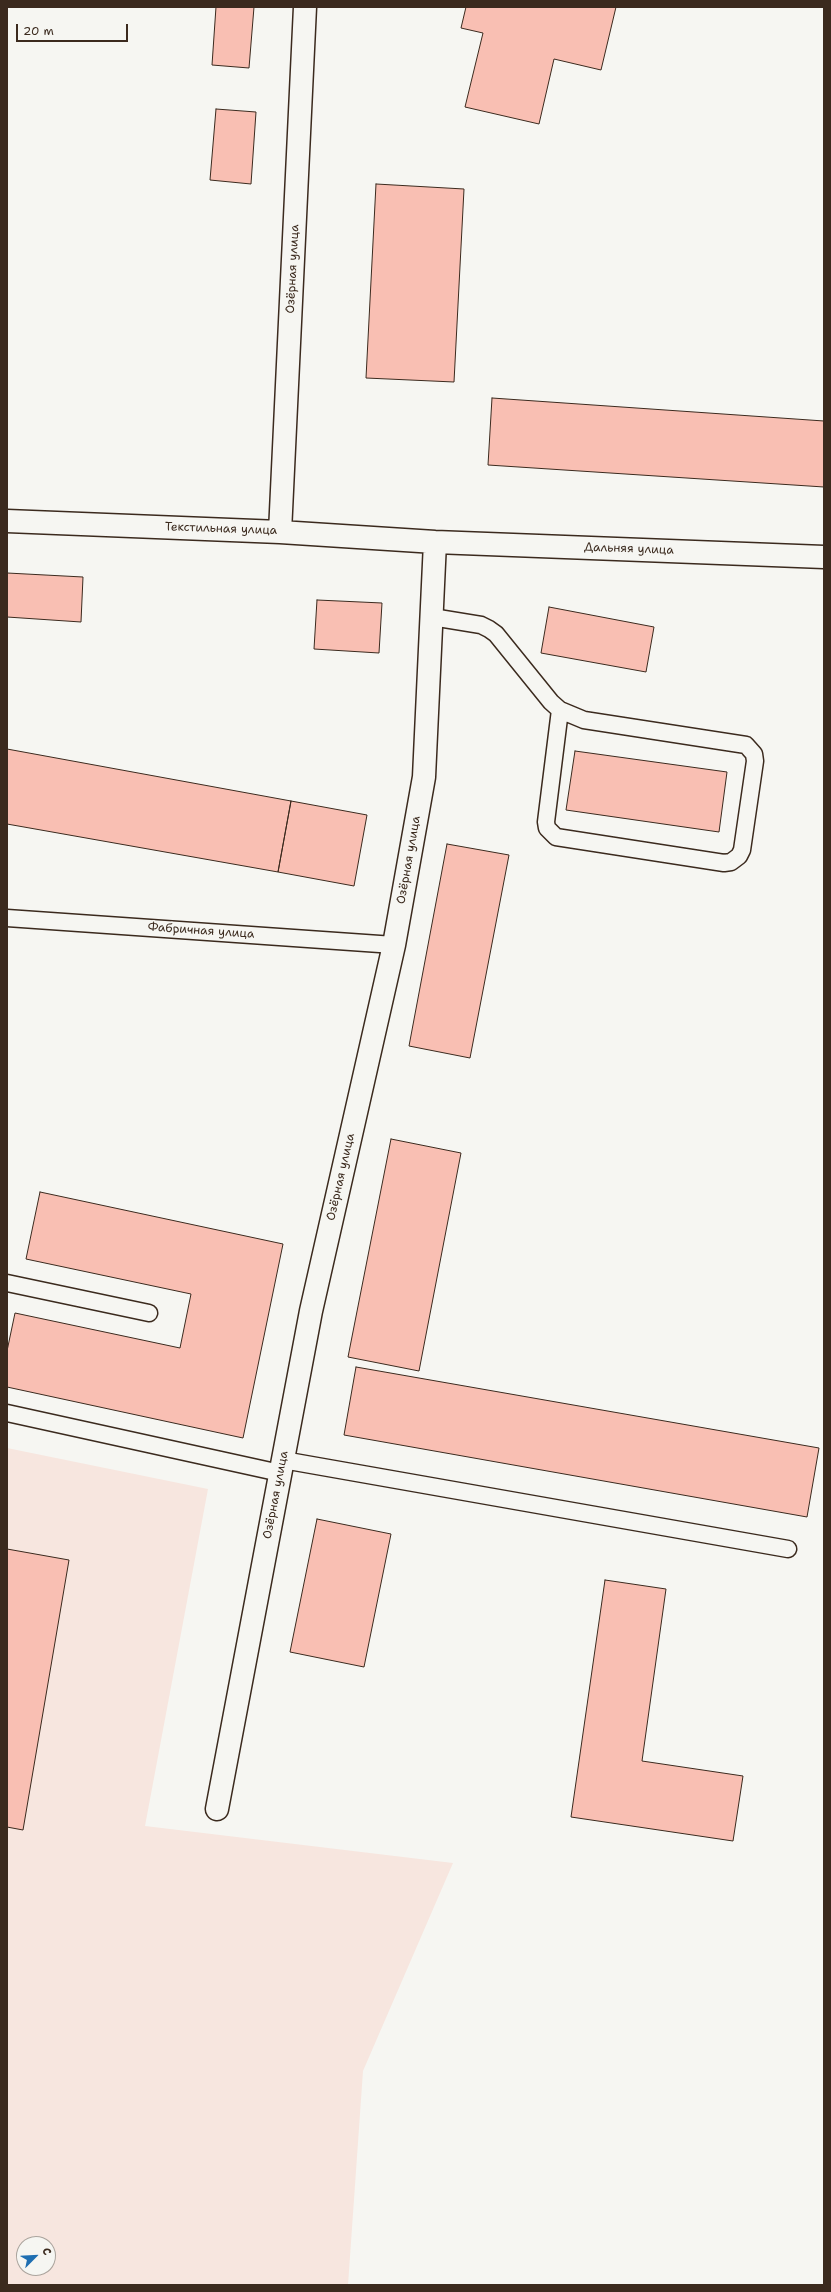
<!DOCTYPE html>
<meta charset="utf-8">
<style>
body{margin:0}
#map{position:relative;width:831px;height:2292px;overflow:hidden;background:#f6f6f2;font-family:"Shantell Sans",sans-serif}
canvas{display:block}
.frame{position:absolute;inset:0;border:8px solid #3b2a1e;pointer-events:none}
.north{position:absolute;left:16px;top:2236px;width:40px;height:40px;box-sizing:border-box;background:#f6f6f2;border:1px solid #aba49d;border-radius:50%;rotate:66deg;font-size:11px;font-weight:700;line-height:16px;text-align:center;color:#3b2a1e}
.north::after{content:'';display:block;margin:auto;width:14px;height:18px;background:#1f6fb2;clip-path:polygon(50% 0,100% 100%,50% 72%,0 100%)}
.scale{position:absolute;left:16px;top:24px;width:112px;height:18px;box-sizing:border-box;border:2px solid #3b2a1e;border-top:0;padding-left:5px;font-size:12px;line-height:14px;white-space:nowrap;color:#3b2a1e;-webkit-text-stroke:3px #f6f6f2;paint-order:stroke}
</style>
<div id="map">
<canvas width="831" height="2292"></canvas>
<div class="frame"></div>
<div class="north">С</div>
<div class="scale">20 m</div>
</div>
<script>
const ctx = document.querySelector('canvas').getContext('2d');
ctx.lineJoin = 'round';
function fillPath(path, color) { ctx.fillStyle = color; ctx.fill(path, 'evenodd'); }
const toPath = rows => new Path2D(rows.map(r => 'M' + r).join(''));
function trace(path, color, width, dash) { ctx.strokeStyle = color; ctx.lineWidth = width; ctx.lineCap = dash ? 'butt' : 'round'; ctx.setLineDash(dash || []); ctx.stroke(path); }
function label(font, color, halo, rows, align = 'center') {
  ctx.font = font + ' "Shantell Sans",sans-serif'; ctx.lineWidth = 3; ctx.setLineDash([]); ctx.textBaseline = 'middle'; ctx.strokeStyle = halo; ctx.fillStyle = color; for (const [text, x, y, turn = 0] of rows) {
    ctx.save(); ctx.translate(x, y); ctx.rotate((+turn || 0) * Math.PI / 180); ctx.textAlign = isNaN(turn) ? turn : align; if (halo) ctx.strokeText(text, 0, 0); ctx.fillText(text, 0, 0); ctx.restore();
  }
}
const built = toPath([
 [7,1448,208,1489,145,1826,453,1863,363,2071,348,2285,7,2285],
 [24,2244,48,2244,48,2268,24,2268]
]);
const building = toPath([
 [216,7,254,7,249,68,212,65,216,7],
 [466,7,616,7,601,70,554,59,539,124,465,107,483,33,461,28,466,7],
 [216,109,256,112,251,184,210,180,216,109],
 [376,184,464,189,454,382,366,378,376,184],
 [492,398,824,421,824,487,488,465,492,398],
 [7,573,83,577,81,622,7,617,7,573],
 [317,600,382,603,379,653,314,649,317,600],
 [549,607,654,627,646,672,541,653,549,607],
 [7,749,291,801,278,872,7,824,7,749],
 [575,751,727,772,719,832,566,810,575,751],
 [291,801,367,815,354,886,278,872,291,801],
 [447,844,509,855,470,1058,409,1046,447,844],
 [391,1139,461,1153,419,1371,348,1357,391,1139],
 [40,1192,283,1244,243,1438,7,1387,7,1351,15,1313,180,1348,191,1294,26,1259,40,1192],
 [356,1367,819,1448,807,1517,344,1435,356,1367],
 [317,1519,391,1534,364,1667,290,1652,317,1519],
 [7,1549,69,1560,23,1830,7,1827,7,1549],
 [605,1580,666,1589,642,1761,743,1776,733,1841,571,1817,605,1580]
]);
const lane = toPath([
 [432,617,481,625,489,629,496,634,551,702,560,710],
 [560,710,584,720,746,745,754,754,755,761,742,850,739,856,731,862,724,863,556,837,547,828,546,822,560,710],
 [7,918,394,945],
 [7,1283,149,1313],
 [7,1413,280,1473],
 [283,1460,788,1549]
]);
const street = toPath([
 [7,521,280,532,435,542,824,557],
 [280,532,305,7],
 [217,1809,311,1311,394,945,424,777,435,542]
]);
const streetNames = [
 ["Озёрная улица",293,269,-87],
 ["Текстильная улица",221,529,2],
 ["Дальняя улица",629,549,2],
 ["Озёрная улица",409,860,-80],
 ["Фабричная улица",201,931,4],
 ["Озёрная улица",341,1177,-77],
 ["Озёрная улица",276,1495,-79]
];
fillPath(built, '#f7e6df');
fillPath(building, '#f9bfb3');
trace(building, '#3b2a1e', 1);
trace(lane, '#3b2a1e', 19);
trace(street, '#3b2a1e', 25);
trace(lane, '#f6f6f2', 16);
trace(street, '#f6f6f2', 22);
label('12px', '#3b2a1e', '#f6f6f2', streetNames);
</script>
